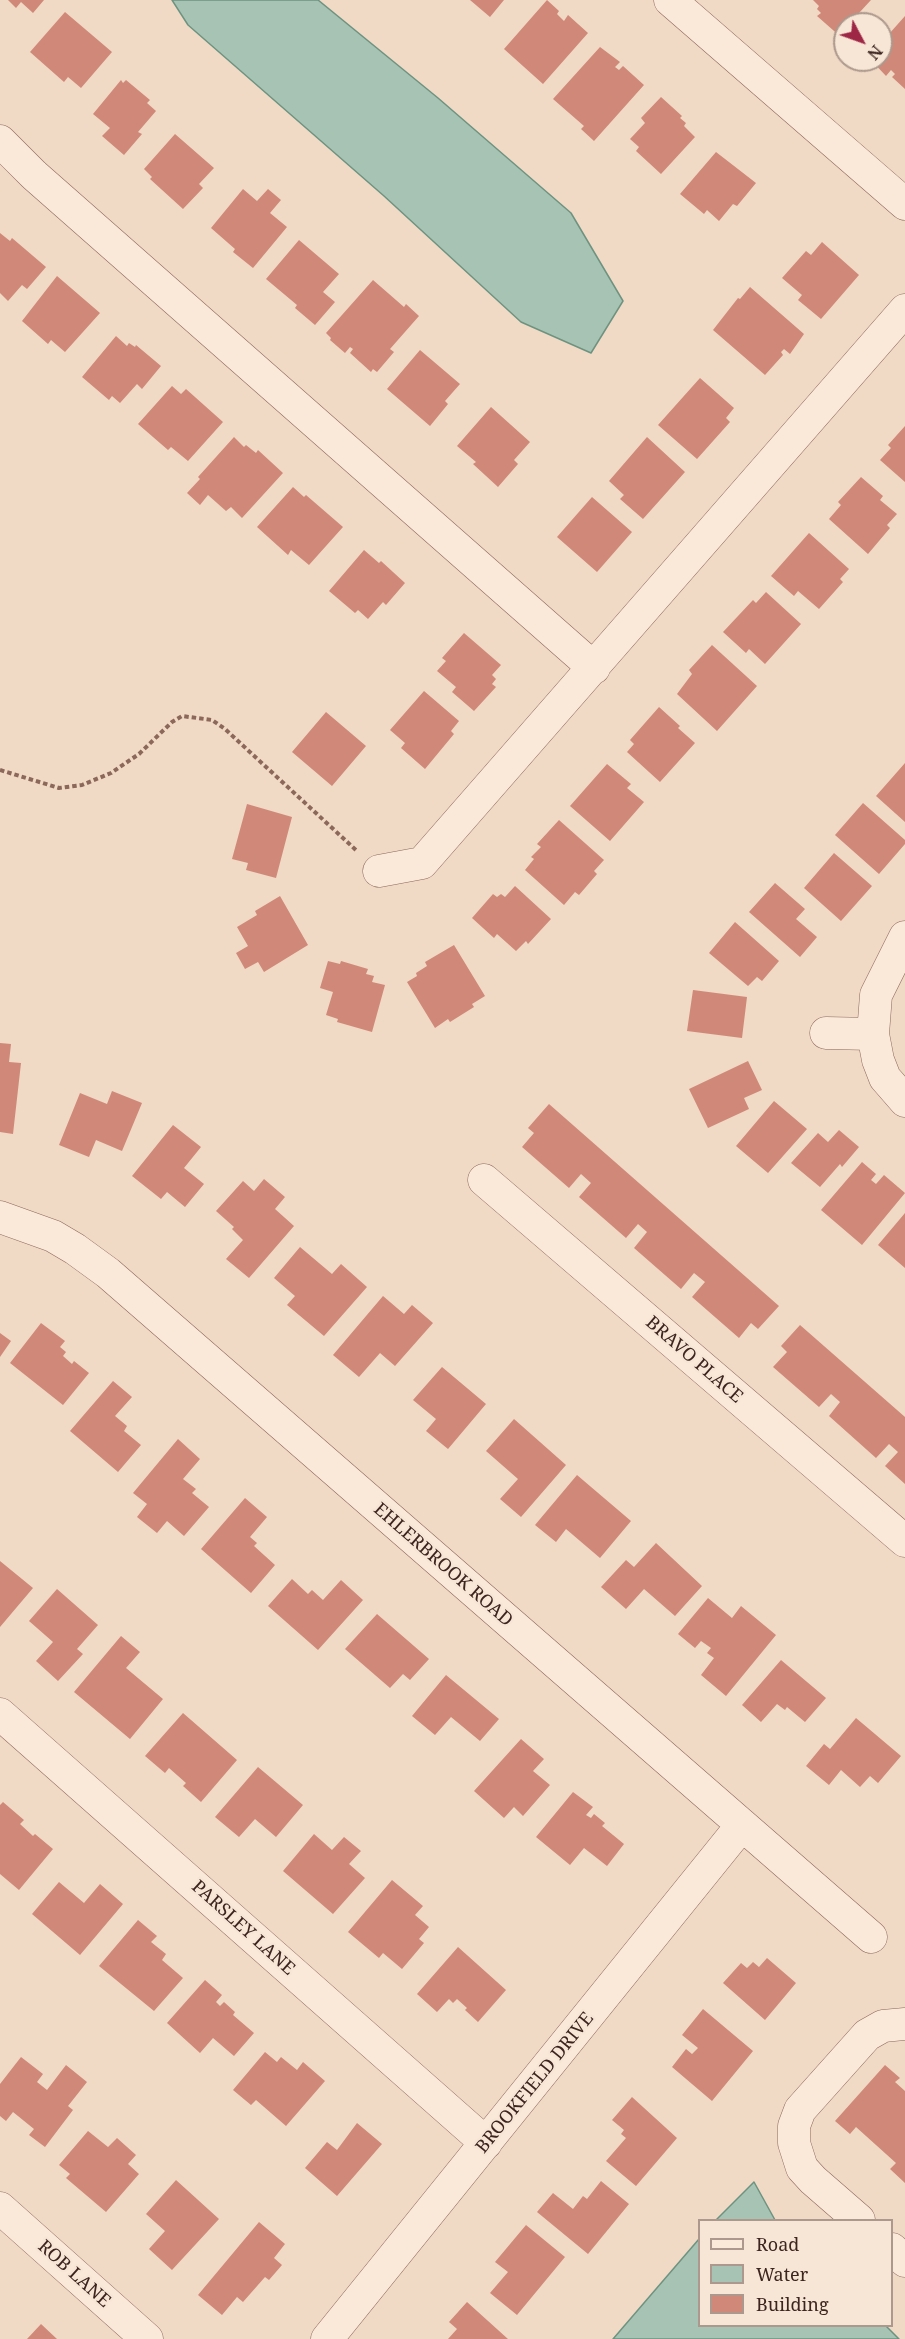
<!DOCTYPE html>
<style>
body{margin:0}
#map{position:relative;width:905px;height:2339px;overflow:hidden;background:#f0d9c5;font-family:"Noto Serif",serif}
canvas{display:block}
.legend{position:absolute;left:698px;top:2219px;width:195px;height:108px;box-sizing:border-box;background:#f7e5d5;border:2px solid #ac988c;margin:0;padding:8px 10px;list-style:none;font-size:18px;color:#3c251f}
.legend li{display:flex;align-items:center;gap:12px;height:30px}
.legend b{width:30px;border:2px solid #ac988c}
.north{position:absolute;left:833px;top:12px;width:60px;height:60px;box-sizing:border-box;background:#f7e5d5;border:2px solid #ac988c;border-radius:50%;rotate:131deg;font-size:16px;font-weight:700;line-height:24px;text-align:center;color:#3c251f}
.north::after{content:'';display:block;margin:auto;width:21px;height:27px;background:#9e2746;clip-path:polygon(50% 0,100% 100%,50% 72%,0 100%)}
</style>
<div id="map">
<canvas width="905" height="2339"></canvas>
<ul class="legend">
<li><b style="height:8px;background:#fae8d9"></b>Road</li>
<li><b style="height:16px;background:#a7c3b4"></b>Water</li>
<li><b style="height:16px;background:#d08879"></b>Building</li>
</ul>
<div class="north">N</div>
</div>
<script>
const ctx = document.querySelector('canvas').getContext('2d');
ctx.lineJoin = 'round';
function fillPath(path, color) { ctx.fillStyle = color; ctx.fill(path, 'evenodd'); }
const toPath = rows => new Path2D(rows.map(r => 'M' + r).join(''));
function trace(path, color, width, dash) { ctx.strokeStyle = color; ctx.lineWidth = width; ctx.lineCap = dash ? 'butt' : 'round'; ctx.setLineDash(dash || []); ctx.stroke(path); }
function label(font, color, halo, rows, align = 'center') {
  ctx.font = font + ' "Noto Serif",serif'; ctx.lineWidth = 4.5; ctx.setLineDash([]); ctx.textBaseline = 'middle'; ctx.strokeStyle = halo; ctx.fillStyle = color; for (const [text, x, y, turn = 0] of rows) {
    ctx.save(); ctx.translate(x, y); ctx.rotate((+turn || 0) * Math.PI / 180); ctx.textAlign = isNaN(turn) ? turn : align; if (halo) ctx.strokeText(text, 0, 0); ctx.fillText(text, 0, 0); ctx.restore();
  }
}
const water = toPath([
 [172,0,318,0,438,98,571,213,623,301,591,353,521,322,384,196,188,25,172,0],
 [754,2182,775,2220,716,2220,754,2182],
 [699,2239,700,2326,886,2326,899,2339,613,2339,699,2239]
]);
const building = toPath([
 [8,0,44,0,33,13,21,2,16,8],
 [470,0,504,0,490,17],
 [547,0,559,11,557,14,564,21,568,15,588,33,543,84,504,49],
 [813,0,871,0,859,13,861,16,854,24,845,24,845,34,842,38,817,16,821,13,817,9,819,6],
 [65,12,112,52,81,88,68,77,64,82,30,52],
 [905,16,905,89,892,77,895,74,891,70,886,76,871,60,881,60,881,43],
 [600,47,620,62,615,67,619,70,623,66,644,85,594,141,581,129,584,126,553,99],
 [121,80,123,83,126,80,150,100,147,103,156,111,138,132,142,134,124,155,102,136,110,128,93,114],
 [661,97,682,116,680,118,686,123,684,126,695,137,661,174,636,151,639,147,630,139,645,123,641,118],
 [175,134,214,168,199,184,203,188,183,209,150,179,152,177,144,169],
 [716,152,756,183,737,206,733,204,719,221,707,210,704,214,680,194],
 [243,189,257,201,268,189,281,200,270,213,287,227,253,268,233,252,235,249,211,228],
 [0,233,10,241,12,238,46,267,27,289,22,285,8,301,0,293],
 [299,240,339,274,323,292,335,302,315,325,295,308,297,305,266,279],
 [822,242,859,275,821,319,798,300,802,295,782,278,806,251,811,255],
 [57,276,100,313,65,352,51,340,48,344,22,321],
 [373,280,404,307,406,304,419,316,390,349,394,352,377,372,373,369,371,372,350,353,353,349,350,347,345,353,330,340,331,338,326,333],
 [750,287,804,334,790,354,784,349,781,352,783,355,765,375,713,330,738,298,740,299],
 [116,336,127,346,129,343,135,347,136,345,161,366,142,389,137,384,120,403,112,396,109,400,82,377],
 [420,350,460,384,445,401,448,404,430,426,387,389],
 [700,378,734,408,726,418,730,422,697,459,658,425],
 [172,386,181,394,186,389,223,422,188,461,171,447,168,450,138,424],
 [491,407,530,442,514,460,518,464,498,487,473,464,476,462,457,446],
 [905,426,905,482,880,460,891,448,888,445],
 [234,437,244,447,246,445,256,453,258,450,283,473,242,518,231,507,226,511,208,495,200,505,187,493,200,479,198,477],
 [647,437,685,472,643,519,620,499,624,495,609,481],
 [861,477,883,496,880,500,897,514,887,525,890,528,868,554,829,519,841,505,838,502],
 [293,487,304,497,306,495,343,527,309,565,291,550,288,555,257,527],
 [592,497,632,532,597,572,557,537],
 [809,533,849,569,840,579,843,582,819,609,798,591,794,596,771,576],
 [364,550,379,563,381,561,405,583,386,605,383,602,368,619,358,610,355,613,329,591],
 [766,592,801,624,765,664,749,649,746,653,723,632,753,600,756,603],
 [464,633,501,665,492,675,496,679,492,684,496,687,474,711,452,692,456,687,437,671,446,661,442,658],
 [712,645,757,686,717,731,677,694,692,674,689,670],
 [424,691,459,721,451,731,454,734,425,769,401,748,405,743,390,730],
 [659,707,680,726,678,728,695,743,660,782,627,752,634,744,630,740],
 [326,712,366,746,332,786,292,752],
 [905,763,905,822,876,796],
 [607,764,631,784,627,788,644,802,610,841,570,806],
 [863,803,905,840,905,844,879,874,835,835],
 [247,804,292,817,276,878,246,870,248,863,232,859],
 [559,820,604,860,594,871,597,874,579,895,575,892,564,905,525,870,534,859,531,857,541,847,537,844],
 [834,853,872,886,841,921,804,888],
 [775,883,805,909,796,919,817,937,800,957,749,912],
 [515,886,551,919,528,944,526,941,516,951,497,934,494,938,472,918,493,894,497,897,501,894,505,897],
 [280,896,308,945,264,972,258,962,245,969,236,953,248,946,237,927,257,915,255,911],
 [735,922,779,961,762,981,757,977,748,986,709,953],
 [454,945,485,996,472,1004,474,1007,450,1022,448,1019,435,1028,407,982,417,976,416,973,427,966,425,962],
 [328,961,340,964,341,961,368,969,366,974,374,976,372,982,385,985,372,1032,337,1022,338,1019,326,1015,333,992,320,988],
 [693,990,747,997,742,1038,687,1031],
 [0,1043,11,1044,9,1062,21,1063,13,1134,0,1132],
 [748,1061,762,1090,744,1098,749,1109,708,1128,689,1089],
 [112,1091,142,1103,122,1151,96,1140,89,1157,59,1145,80,1093,107,1104],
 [774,1101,807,1129,768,1173,736,1146],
 [549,1104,779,1306,758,1329,751,1323,739,1338,692,1297,705,1282,694,1273,681,1289,634,1248,647,1232,638,1224,626,1238,579,1197,591,1183,581,1174,569,1188,522,1147,534,1133,528,1128],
 [173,1125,201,1147,184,1168,204,1184,185,1207,167,1192,161,1199,132,1176],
 [839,1130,859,1147,842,1167,840,1164,820,1187,791,1163,818,1133,828,1142],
 [862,1162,876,1174,871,1180,876,1184,884,1175,905,1193,862,1245,821,1210],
 [264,1179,285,1197,275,1209,294,1226,249,1278,226,1259,243,1240,232,1229,234,1227,216,1211,243,1181,254,1191],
 [905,1213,905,1268,878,1245],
 [300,1247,332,1274,341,1264,367,1287,324,1336,287,1305,295,1296,274,1278],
 [383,1296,404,1314,412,1305,433,1323,395,1366,380,1353,359,1377,333,1355],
 [41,1323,65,1341,60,1347,66,1352,63,1356,72,1364,74,1361,89,1373,63,1405,10,1363],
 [800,1325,905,1417,905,1484,885,1466,898,1452,889,1444,876,1458,829,1416,840,1402,831,1394,819,1407,773,1367,787,1352,781,1346],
 [0,1333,11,1341,0,1357],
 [442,1367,486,1404,448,1449,426,1431,436,1419,413,1400],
 [113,1381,132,1397,115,1416,127,1426,124,1431,141,1445,118,1472,70,1431],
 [514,1419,566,1465,521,1517,500,1499,518,1479,486,1451],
 [178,1439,200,1459,183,1479,196,1489,192,1493,209,1507,184,1536,167,1521,157,1533,137,1517,147,1504,133,1493],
 [577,1475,631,1521,600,1558,566,1529,556,1542,535,1525],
 [245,1498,267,1517,250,1537,257,1543,254,1546,275,1565,251,1593,201,1549],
 [656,1543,702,1586,675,1616,644,1589,626,1609,601,1587,626,1560,634,1567],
 [0,1561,33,1588,0,1627],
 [292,1579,308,1594,312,1590,323,1600,341,1580,363,1600,318,1650,268,1606],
 [57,1589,98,1625,77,1649,83,1654,58,1681,36,1661,53,1642,29,1621],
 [708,1598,732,1618,741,1606,776,1635,726,1696,701,1675,714,1658,707,1653,711,1648,701,1641,695,1648,678,1634],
 [377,1614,429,1659,410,1680,403,1674,390,1688,345,1649],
 [121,1636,140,1652,126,1668,163,1699,130,1739,74,1692],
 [781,1660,826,1698,805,1722,787,1707,785,1710,777,1704,761,1722,742,1705],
 [446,1675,499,1719,480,1741,451,1717,435,1735,412,1716],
 [183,1713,237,1760,201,1802,183,1786,186,1783,169,1768,165,1773,145,1756],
 [856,1718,901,1756,878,1783,870,1776,860,1787,841,1770,829,1785,806,1766,824,1744,830,1749],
 [521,1739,544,1759,533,1771,550,1785,523,1816,514,1807,504,1818,474,1791],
 [258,1767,303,1805,276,1837,255,1819,239,1837,215,1817],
 [573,1792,593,1807,586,1815,591,1818,594,1814,605,1823,602,1826,624,1844,607,1866,584,1848,570,1865,536,1837],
 [3,1802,24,1820,20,1824,33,1836,35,1834,53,1849,19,1890,0,1874,0,1805],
 [314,1834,332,1850,344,1837,361,1851,349,1864,365,1878,333,1914,283,1871],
 [392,1880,423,1906,415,1915,429,1927,419,1939,424,1943,402,1969,383,1953,379,1958,348,1932],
 [59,1882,84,1903,100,1884,123,1904,80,1955,32,1914],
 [138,1920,157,1936,151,1942,166,1954,162,1960,183,1978,154,2011,99,1966],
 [458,1947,506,1990,478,2022,465,2010,467,2008,457,1999,453,2003,449,1999,437,2012,417,1994],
 [767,1958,796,1983,765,2020,723,1983,741,1963,747,1968,753,1962,759,1967],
 [205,1980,222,1995,216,2002,220,2006,224,2002,235,2012,233,2015,254,2033,234,2056,213,2038,200,2053,167,2023],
 [703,2009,753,2051,712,2101,672,2067,686,2049,692,2054,698,2048,682,2035],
 [265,2052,277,2062,281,2057,297,2070,303,2062,325,2081,286,2126,256,2100,251,2105,233,2090],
 [21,2057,43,2074,37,2082,47,2090,66,2065,87,2082,68,2106,73,2110,45,2147,29,2135,34,2129,13,2112,6,2121,0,2116,0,2084],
 [885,2065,900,2078,895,2082,905,2091,905,2183,890,2169,896,2163,856,2127,850,2134,835,2121],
 [632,2097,677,2138,636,2186,606,2161,626,2138,621,2134,624,2130,612,2120],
 [357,2123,382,2144,337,2196,305,2168,327,2142,337,2150],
 [88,2131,108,2147,117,2138,136,2155,128,2164,139,2174,106,2212,66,2178,70,2174,59,2165],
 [176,2180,219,2219,172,2270,149,2249,165,2231,146,2214],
 [601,2181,629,2204,588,2254,537,2212,553,2193,573,2209,583,2196,587,2199],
 [259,2222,285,2244,274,2258,282,2265,269,2280,265,2277,243,2302,237,2297,222,2315,198,2295],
 [526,2225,565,2257,517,2315,490,2293,508,2272,495,2262],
 [467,2302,508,2339,448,2339,457,2329,449,2322],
 [41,2324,57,2339,27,2339]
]);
const path = toPath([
 [0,770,59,788,82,785,111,773,139,754,172,722,182,716,212,720,225,729,357,851]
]);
const street = toPath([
 [670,0,905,204],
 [0,141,34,175,594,668],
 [379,871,422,863,905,310],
 [905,937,876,995,873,1034,878,1060,885,1078,905,1101],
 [826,1033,873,1034],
 [484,1180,905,1541],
 [0,1217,53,1236,75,1249,108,1273,871,1937],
 [0,1714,486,2143],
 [0,2208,147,2339],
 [859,2220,813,2180,802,2168,794,2143,794,2126,800,2110,867,2035,883,2026,905,2024],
 [892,2249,905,2261],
 [327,2339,742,1825]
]);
const streetNames = [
 ["BRAVO PLACE",694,1360,41],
 ["EHLERBROOK ROAD",443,1565,41],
 ["PARSLEY LANE",243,1928,42],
 ["BROOKFIELD DRIVE",535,2083,-51],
 ["ROB LANE",74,2274,42]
];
fillPath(water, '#a7c3b4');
trace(water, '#6d9380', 1.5);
fillPath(building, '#d08879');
trace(street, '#8c685a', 33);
trace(path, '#8c685a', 4, [4.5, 3]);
trace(street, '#fae8d9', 32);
label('18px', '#3c251f', '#f7e5d5', streetNames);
</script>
